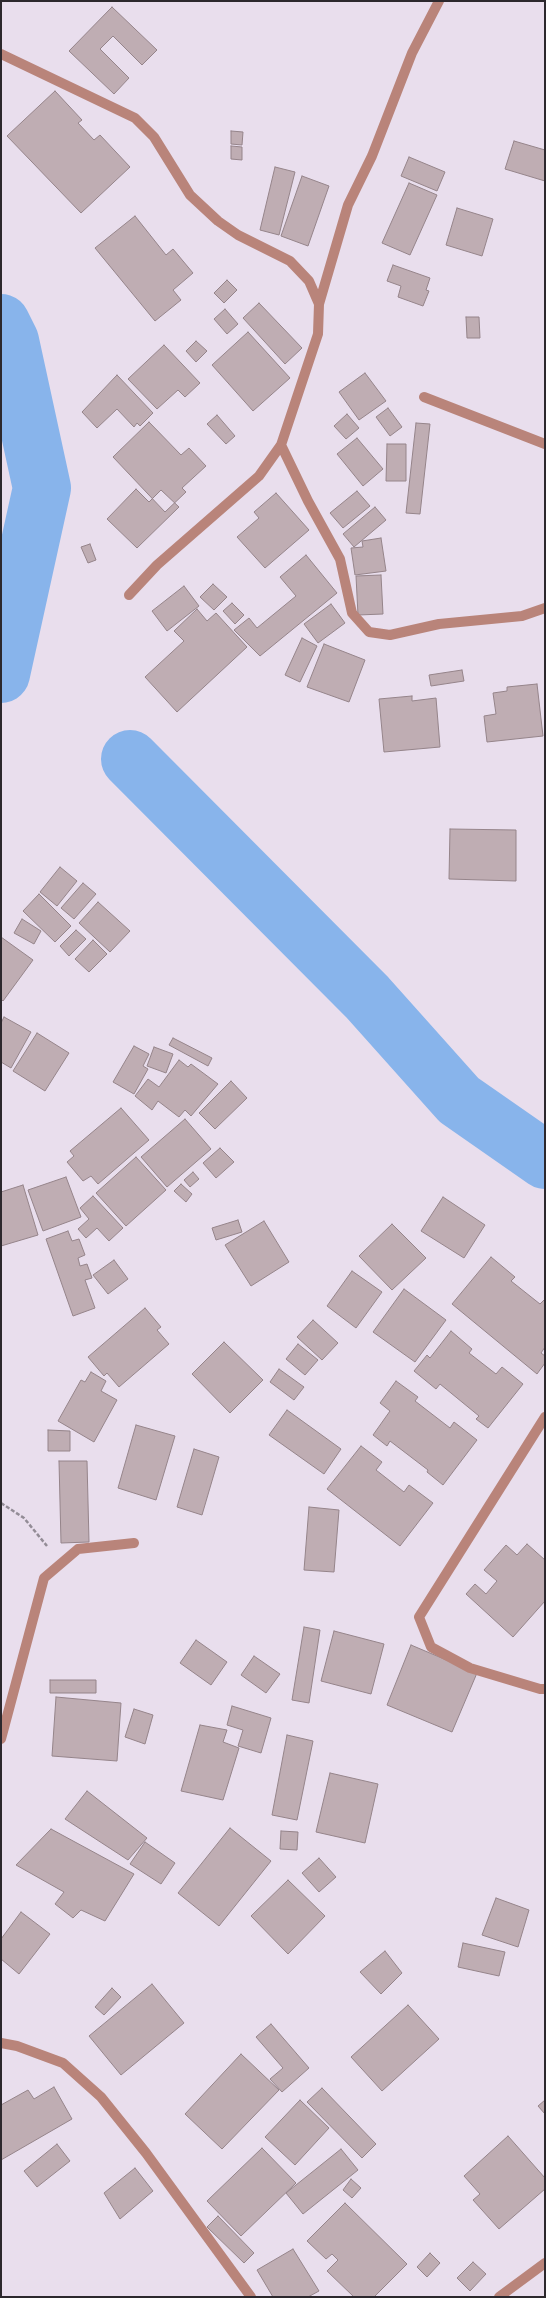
<!DOCTYPE html>
<style>
body{margin:0}
#map{position:relative;width:546px;height:2298px;overflow:hidden;background:#e9deed;font-family:Barlow,sans-serif}
canvas{display:block}
.frame{position:absolute;inset:0;border:2px solid #2c282d;pointer-events:none}
</style>
<div id="map">
<canvas width="546" height="2298"></canvas>
<div class="frame"></div>
</div>
<script>
const ctx = document.querySelector('canvas').getContext('2d');
ctx.lineJoin = 'round';
const toPath = rows => new Path2D(rows.map(r => 'M' + r).join(''));
function trace(path, color, width, dash) { ctx.strokeStyle = color; ctx.lineWidth = width; ctx.lineCap = dash ? 'butt' : 'round'; ctx.setLineDash(dash || []); ctx.stroke(path); }
function fillPath(path, color) { ctx.fillStyle = color; ctx.fill(path, 'evenodd'); }
const river = toPath([
 [1,323,10,341,42,488,1,674],
 [130,759,367,997,459,1100,545,1160]
]);
const building = toPath([
 [112,7,157,50,142,65,113,36,100,49,129,78,114,94,69,51,112,7],
 [55,91,82,120,78,123,94,140,100,135,130,167,81,213,7,136,55,91],
 [231,131,243,132,242,145,231,144,231,131],
 [514,141,545,150,545,181,505,169,514,141],
 [231,146,242,147,242,160,231,159,231,146],
 [409,157,445,172,437,191,401,176,409,157],
 [275,167,295,172,279,235,260,230,275,167],
 [302,176,329,186,308,246,281,236,302,176],
 [409,183,437,195,410,255,382,243,409,183],
 [457,208,493,219,482,256,446,245,457,208],
 [135,216,166,255,173,249,193,273,173,290,181,300,155,321,95,248,135,216],
 [393,265,430,278,426,290,429,291,423,306,398,297,401,286,387,281,393,265],
 [227,280,237,290,224,303,214,293,227,280],
 [259,303,302,348,285,364,243,318,259,303],
 [225,309,238,324,227,334,214,319,225,309],
 [466,317,479,317,480,338,467,338,466,317],
 [248,332,290,378,253,411,212,365,248,332],
 [196,341,207,351,196,362,186,351,196,341],
 [164,345,200,383,185,397,178,390,157,409,128,379,164,345],
 [365,373,386,401,359,420,339,392,365,373],
 [117,375,153,413,140,426,137,423,134,427,117,409,97,428,82,412,117,375],
 [388,408,402,427,390,436,376,417,388,408],
 [347,414,359,428,346,439,334,426,347,414],
 [217,415,235,436,226,444,207,424,217,415],
 [149,422,181,455,189,448,206,466,182,488,186,492,165,512,113,457,149,422],
 [416,423,430,424,420,514,406,513,416,423],
 [357,438,383,469,363,486,337,454,357,438],
 [387,444,406,444,406,481,386,481,387,444],
 [136,489,149,502,161,490,179,507,137,548,107,519,136,489],
 [357,491,370,506,343,528,330,513,357,491],
 [276,493,309,530,265,568,237,537,259,518,254,512,276,493],
 [375,507,386,520,354,547,343,534,375,507],
 [381,538,386,571,355,575,351,548,363,547,362,541,381,538],
 [90,544,96,560,88,563,81,547,90,544],
 [306,555,337,593,260,656,234,630,249,618,257,628,296,596,280,577,306,555],
 [381,575,383,614,358,615,356,576,381,575],
 [213,584,227,597,214,610,200,597,213,584],
 [184,586,199,606,167,631,152,611,184,586],
 [232,603,244,615,235,624,223,611,232,603],
 [331,604,345,623,318,643,304,624,331,604],
 [197,609,207,621,216,613,247,647,177,712,145,677,184,641,174,631,197,609],
 [302,638,317,646,300,682,285,675,302,638],
 [324,644,365,660,349,702,307,687,324,644],
 [462,670,464,681,431,686,429,675,462,670],
 [537,684,543,736,487,742,484,716,496,714,493,693,507,691,507,687,537,684],
 [412,696,412,701,436,698,440,747,384,752,379,699,412,696],
 [450,829,516,830,516,881,449,879,450,829],
 [60,867,77,881,57,906,40,892,60,867],
 [83,883,96,894,74,919,61,908,83,883],
 [39,894,71,926,55,942,23,911,39,894],
 [98,902,130,931,110,952,79,923,98,902],
 [22,919,41,931,34,944,14,933,22,919],
 [76,930,86,939,69,956,60,946,76,930],
 [1,937,33,960,3,1001,1,999,1,937],
 [93,940,107,954,89,972,75,959,93,940],
 [4,1017,31,1032,11,1068,1,1062,1,1023,4,1017],
 [37,1033,69,1053,45,1091,13,1071,37,1033],
 [173,1038,212,1058,208,1066,169,1045,173,1038],
 [134,1046,149,1054,143,1066,148,1069,134,1094,113,1082,134,1046],
 [154,1047,173,1054,166,1073,147,1066,154,1047],
 [179,1060,188,1067,191,1064,218,1084,191,1116,185,1110,179,1117,158,1101,152,1110,135,1096,148,1079,159,1087,179,1060],
 [231,1081,247,1098,215,1129,199,1113,231,1081],
 [121,1108,149,1140,98,1184,91,1176,83,1181,67,1162,74,1156,70,1151,121,1108],
 [185,1119,211,1149,167,1187,141,1157,185,1119],
 [220,1148,234,1162,216,1178,203,1163,220,1148],
 [136,1157,166,1190,126,1226,96,1193,136,1157],
 [193,1172,199,1179,190,1187,184,1180,193,1172],
 [66,1177,81,1217,43,1231,28,1190,66,1177],
 [181,1184,192,1194,186,1202,174,1191,181,1184],
 [23,1185,38,1235,1,1246,1,1192,23,1185],
 [93,1196,123,1228,109,1241,97,1228,86,1238,78,1229,89,1219,80,1208,93,1196],
 [443,1197,485,1225,464,1258,421,1231,443,1197],
 [238,1220,242,1232,216,1240,212,1228,238,1220],
 [264,1221,289,1262,251,1286,225,1245,264,1221],
 [392,1224,426,1258,392,1290,359,1256,392,1224],
 [68,1231,72,1241,79,1239,85,1255,78,1258,80,1266,87,1264,92,1278,85,1280,95,1308,73,1316,46,1239,68,1231],
 [491,1257,515,1277,511,1281,540,1304,545,1299,545,1347,541,1353,545,1356,545,1363,537,1374,452,1304,491,1257],
 [114,1260,128,1279,108,1294,93,1275,114,1260],
 [352,1271,382,1292,356,1328,327,1306,352,1271],
 [404,1289,446,1320,415,1362,373,1332,404,1289],
 [145,1308,161,1327,157,1330,169,1344,119,1387,107,1373,104,1376,88,1357,145,1308],
 [313,1320,338,1343,322,1360,297,1337,313,1320],
 [451,1331,472,1349,469,1353,496,1374,502,1367,523,1384,488,1428,476,1419,479,1416,440,1384,436,1389,414,1371,427,1355,430,1358,451,1331],
 [224,1342,263,1380,230,1413,192,1374,224,1342],
 [298,1344,318,1360,305,1375,286,1359,298,1344],
 [279,1369,304,1387,294,1400,270,1382,279,1369],
 [91,1372,106,1381,101,1391,117,1400,94,1442,58,1421,81,1380,85,1382,91,1372],
 [396,1381,418,1397,415,1401,450,1428,454,1422,477,1440,443,1485,427,1472,428,1470,390,1441,387,1446,373,1435,390,1411,380,1403,396,1381],
 [287,1410,341,1449,324,1474,269,1435,287,1410],
 [136,1425,175,1436,156,1500,118,1488,136,1425],
 [48,1430,70,1431,70,1451,48,1451,48,1430],
 [361,1446,382,1462,376,1470,404,1492,409,1485,433,1503,400,1546,327,1489,361,1446],
 [194,1449,219,1457,202,1515,177,1507,194,1449],
 [59,1461,87,1461,89,1542,61,1543,59,1461],
 [309,1507,339,1510,334,1572,304,1570,309,1507],
 [527,1544,545,1560,545,1601,513,1637,466,1594,475,1584,486,1594,497,1581,484,1570,506,1545,517,1555,527,1544],
 [304,1627,320,1630,309,1703,292,1700,304,1627],
 [334,1631,384,1644,371,1694,321,1681,334,1631],
 [196,1640,227,1662,211,1685,180,1663,196,1640],
 [411,1645,477,1673,452,1732,387,1705,411,1645],
 [254,1656,280,1674,266,1693,241,1675,254,1656],
 [50,1680,96,1680,96,1693,50,1693,50,1680],
 [56,1697,121,1703,117,1761,52,1756,56,1697],
 [232,1706,271,1718,261,1753,238,1746,243,1730,227,1725,232,1706],
 [134,1709,153,1715,145,1744,125,1737,134,1709],
 [200,1725,227,1730,223,1742,239,1748,223,1800,181,1791,200,1725],
 [287,1735,313,1741,297,1820,272,1815,287,1735],
 [330,1773,378,1784,365,1843,316,1832,330,1773],
 [87,1791,147,1838,128,1860,65,1819,87,1791],
 [230,1828,271,1861,219,1926,178,1893,230,1828],
 [51,1829,134,1874,105,1921,81,1910,73,1918,55,1904,64,1892,16,1865,51,1829],
 [281,1831,298,1832,297,1850,280,1849,281,1831],
 [145,1842,175,1863,161,1884,130,1864,145,1842],
 [319,1858,336,1877,319,1892,302,1873,319,1858],
 [288,1880,325,1916,288,1954,251,1916,288,1880],
 [496,1898,529,1910,518,1947,482,1935,496,1898],
 [21,1912,50,1934,19,1974,1,1959,1,1939,21,1912],
 [463,1943,505,1952,499,1976,458,1967,463,1943],
 [385,1951,402,1973,381,1994,360,1972,385,1951],
 [152,1984,184,2023,121,2075,89,2036,152,1984],
 [112,1988,121,1997,104,2015,95,2007,112,1988],
 [408,2005,439,2039,382,2091,351,2057,408,2005],
 [271,2024,309,2068,282,2092,270,2079,283,2068,256,2037,271,2024],
 [241,2054,279,2090,222,2149,185,2114,241,2054],
 [54,2087,72,2119,1,2160,1,2105,28,2090,34,2099,54,2087],
 [322,2088,376,2144,362,2158,307,2102,322,2088],
 [300,2100,329,2128,295,2165,265,2137,300,2100],
 [545,2100,545,2114,538,2106,545,2100],
 [508,2136,545,2178,545,2189,499,2229,473,2200,480,2194,464,2176,508,2136],
 [57,2144,70,2161,37,2187,24,2171,57,2144],
 [262,2148,296,2183,241,2236,207,2201,262,2148],
 [341,2149,358,2170,303,2214,286,2193,341,2149],
 [135,2168,153,2191,120,2219,104,2193,135,2168],
 [351,2179,361,2188,352,2198,343,2190,351,2179],
 [345,2203,407,2264,374,2297,354,2297,327,2271,338,2260,332,2254,326,2259,307,2241,345,2203],
 [218,2216,254,2253,244,2263,207,2227,218,2216],
 [293,2249,319,2291,308,2297,273,2297,257,2270,293,2249],
 [430,2253,440,2263,427,2277,417,2267,430,2253],
 [473,2262,486,2274,470,2291,457,2278,473,2262]
]);
const path = toPath([
 [1,1503,24,1518,47,1546]
]);
const minor = toPath([
 [1,54,135,118,154,137,190,195,218,221,238,235,290,261,309,281,319,304,318,334,281,445,259,476,157,565,129,595],
 [319,304,348,205,372,156,412,53,439,1],
 [424,397,545,444],
 [281,445,308,501,340,559,352,613,369,632,390,635,439,624,522,616,545,608],
 [545,1417,419,1617,431,1647,470,1668,540,1689,545,1689],
 [1,1739,44,1578,78,1549,134,1543],
 [1,2043,17,2046,63,2063,101,2097,146,2153,251,2297],
 [499,2297,545,2263]
]);
trace(river, '#88b4eb', 58);
fillPath(building, '#bfadb3');
trace(building, '#95848a', 1);
trace(path, '#938c96', 2.5, [4, 2]);
trace(minor, '#b9847a', 10);
</script>
